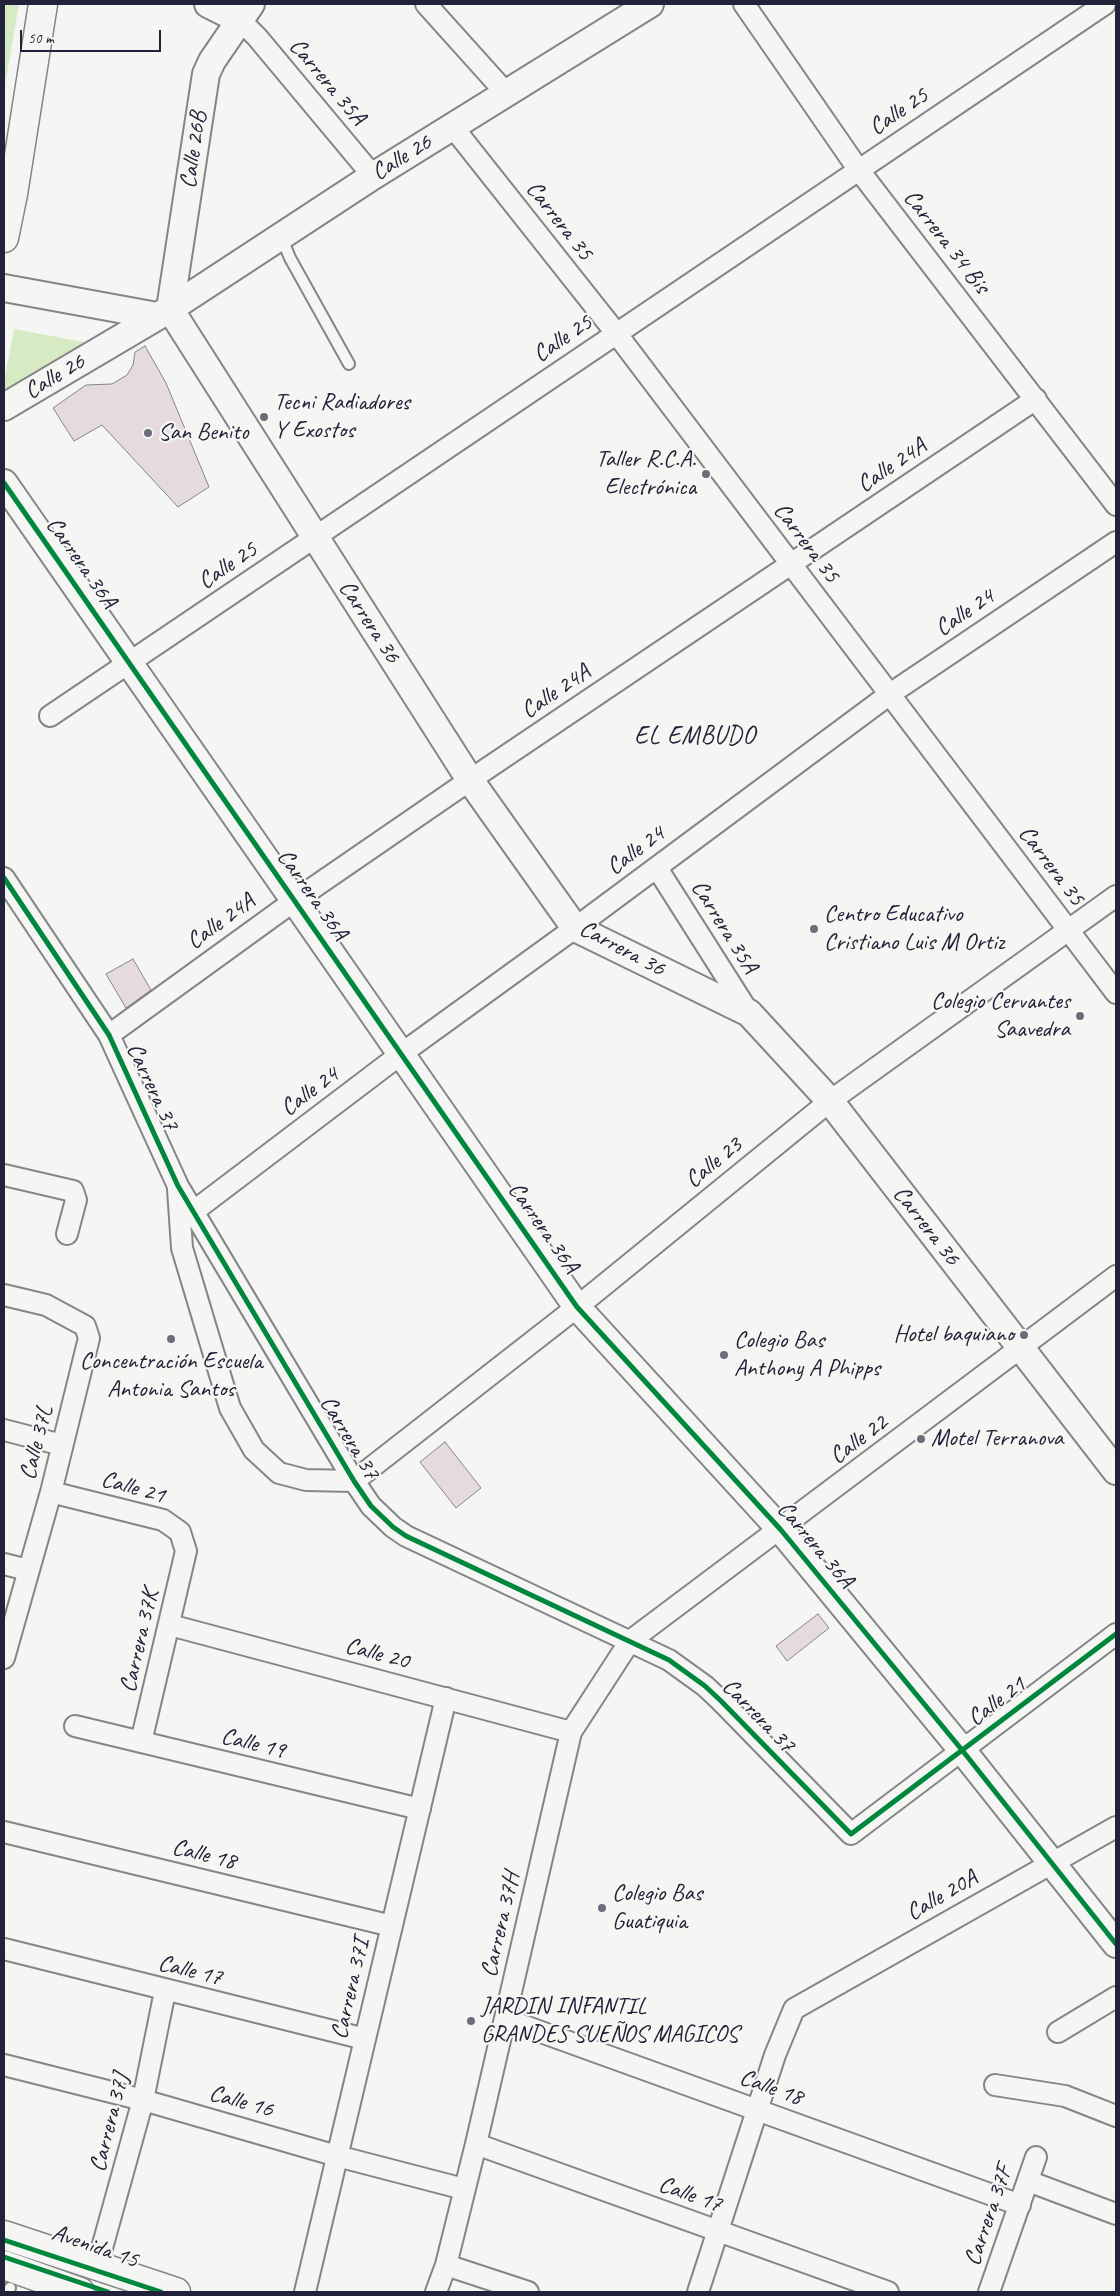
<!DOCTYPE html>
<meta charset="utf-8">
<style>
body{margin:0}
#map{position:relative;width:1120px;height:2296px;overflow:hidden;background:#f5f5f3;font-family:Caveat,sans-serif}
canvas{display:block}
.frame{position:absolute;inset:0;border:5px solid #22223b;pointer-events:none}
.scale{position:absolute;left:20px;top:30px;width:141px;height:22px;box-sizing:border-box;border:2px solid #22223b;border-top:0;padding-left:6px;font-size:15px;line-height:18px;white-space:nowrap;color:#22223b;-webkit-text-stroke:4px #f6f6f2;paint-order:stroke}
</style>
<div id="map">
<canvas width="1120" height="2296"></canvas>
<div class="frame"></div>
<div class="scale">50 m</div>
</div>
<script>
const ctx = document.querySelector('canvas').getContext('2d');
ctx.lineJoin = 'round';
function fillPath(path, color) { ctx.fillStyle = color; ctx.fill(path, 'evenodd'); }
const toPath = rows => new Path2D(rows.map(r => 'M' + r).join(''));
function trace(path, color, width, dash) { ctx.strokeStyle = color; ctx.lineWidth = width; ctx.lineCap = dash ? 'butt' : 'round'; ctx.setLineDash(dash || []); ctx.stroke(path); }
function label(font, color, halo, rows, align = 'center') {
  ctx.font = font + ' Caveat,sans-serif'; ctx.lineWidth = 4.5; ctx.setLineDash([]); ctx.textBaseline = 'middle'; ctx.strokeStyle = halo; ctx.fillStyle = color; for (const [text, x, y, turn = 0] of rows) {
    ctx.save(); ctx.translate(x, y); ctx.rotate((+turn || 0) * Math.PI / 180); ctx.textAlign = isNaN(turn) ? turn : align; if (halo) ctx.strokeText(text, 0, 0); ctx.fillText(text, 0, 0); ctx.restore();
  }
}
const green = toPath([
 [4,4,19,4,4,91],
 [14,329,89,343,4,394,4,383]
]);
const building = toPath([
 [145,346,166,383,209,487,178,507,102,425,74,441,53,408,86,385,112,384,127,375,133,365,135,352,145,346],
 [133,959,151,990,126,1008,106,974,133,959],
 [445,1442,481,1488,456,1508,420,1462,445,1442],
 [818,1614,829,1628,787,1661,776,1646,818,1614]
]);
const service = toPath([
 [281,236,290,258,349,364],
 [8,2292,10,2288]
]);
const minor = toPath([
 [426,4,506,93],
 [744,4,858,169,1116,505],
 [240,20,257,37,373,176],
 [452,126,616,333,1116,993],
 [50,716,1105,4],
 [657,868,749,1013],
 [4,878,109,1035,178,1186,354,1481,371,1506,393,1527,406,1536,669,1660,705,1686,721,1701,851,1834,1116,1634],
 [109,1035,294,901,470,780,1036,399],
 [4,1175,73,1191,76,1200,67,1234],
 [178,1189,182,1248,230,1408,254,1450,279,1473,306,1480,354,1481,577,1307,830,1101,1116,896],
 [194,1211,401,1054,575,928,890,694,1116,542],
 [4,1295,46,1305,85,1326,89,1338,51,1492,4,1658],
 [4,1430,62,1445],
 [51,1492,163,1520,180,1532,186,1551,141,1742],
 [4,1564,28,1570],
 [170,1625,571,1732],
 [75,1726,420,1809],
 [4,1832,392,1926],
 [4,1949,365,2039],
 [505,2019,1020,2205],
 [1058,2032,1116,1997],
 [4,2065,143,2100,337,2156,464,2189],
 [995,2085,1065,2096,1116,2116],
 [476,2144,888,2292],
 [1028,2181,1116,2214],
 [446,2265,528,2292],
 [97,2266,143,2100,165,1991],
 [305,2292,446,1698],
 [436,2292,446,2265,476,2144,571,1732,630,1641,1116,1276],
 [698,2292,775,2055,794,2009,1116,1827],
 [989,2292,1036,2157]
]);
const tertiary = toPath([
 [208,4,240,20],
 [4,288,157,316],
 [170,309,470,780,575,928,749,1013,830,1101,1116,1471],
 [170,309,206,74,212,61,251,4],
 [4,407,170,309,373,176,650,4],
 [4,483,577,1307,781,1530,962,1750,1116,1944]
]);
const secondary = toPath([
 [4,2235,176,2292],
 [4,2265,80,2292]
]);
const trunk = toPath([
 [4,238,13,194,43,4]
]);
const cycleway = toPath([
 [4,483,577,1307,781,1530,962,1750,1116,1944],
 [4,878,109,1035,178,1186,354,1481,371,1506,393,1527,406,1536,669,1660,705,1686,721,1701,851,1834,1116,1634],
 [4,2240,161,2292],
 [4,2257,108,2292]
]);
const markers = [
 [264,417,5,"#6c6c7b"],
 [148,433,5,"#6c6c7b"],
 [706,474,5,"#6c6c7b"],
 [814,929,5,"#6c6c7b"],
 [1080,1016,5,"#6c6c7b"],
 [1024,1335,5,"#6c6c7b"],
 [171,1339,5,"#6c6c7b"],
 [724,1355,5,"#6c6c7b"],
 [921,1439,5,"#6c6c7b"],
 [602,1908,5,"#6c6c7b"],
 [471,2021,5,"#6c6c7b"]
];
const streetNames = [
 ["Carrera 35A",327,82,50],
 ["Calle 25",899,112,-34],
 ["Calle 26B",194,150,-82],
 ["Calle 26",402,158,-32],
 ["Carrera 35",559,221,52],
 ["Carrera 34 Bis",946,242,52],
 ["Calle 25",563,339,-34],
 ["Calle 26",55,377,-31],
 ["Calle 24A",892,466,-34],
 ["Carrera 35",806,543,53],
 ["Carrera 36A",81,563,55],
 ["Calle 25",228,566,-34],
 ["Calle 24",965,613,-34],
 ["Carrera 36",369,622,57],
 ["Calle 24A",556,692,-34],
 ["Calle 24",636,851,-37],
 ["Carrera 35",1051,866,53],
 ["Carrera 36A",312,895,55],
 ["Calle 24A",221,922,-36],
 ["Carrera 35A",724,927,58],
 ["Carrera 36",622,949,28],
 ["Carrera 37",152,1087,65],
 ["Calle 24",310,1092,-37],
 ["Calle 23",714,1163,-39],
 ["Carrera 36",926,1226,52],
 ["Carrera 36A",543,1228,55],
 ["Carrera 37",349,1438,59],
 ["Calle 22",859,1440,-37],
 ["Calle 37L",37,1443,-76],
 ["Calle 21",133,1488,16],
 ["Carrera 36A",815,1545,50],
 ["Carrera 37K",140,1641,-77],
 ["Calle 20",377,1654,15],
 ["Calle 21",997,1702,-37],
 ["Carrera 37",758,1716,46],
 ["Calle 19",253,1744,14],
 ["Calle 18",204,1855,14],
 ["Calle 20A",942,1896,-30],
 ["Carrera 37H",501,1925,-77],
 ["Calle 17",190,1971,14],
 ["Carrera 37I",351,1989,-77],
 ["Calle 18",771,2088,20],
 ["Calle 16",241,2102,16],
 ["Carrera 37J",110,2123,-76],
 ["Calle 17",690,2195,20],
 ["Carrera 37F",989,2216,-71],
 ["Avenida 15",95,2247,19]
];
const poiNames = [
 ["Tecni Radiadores",274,403],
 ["Y Exostos",274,431],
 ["San Benito",158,433],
 ["Taller R.C.A.",696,460,"right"],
 ["Electrónica",696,488,"right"],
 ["Centro Educativo",824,915],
 ["Cristiano Luis M Ortiz",824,943],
 ["Colegio Cervantes",1070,1002,"right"],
 ["Saavedra",1070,1030,"right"],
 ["Hotel baquiano",1014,1335,"right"],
 ["Colegio Bas",734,1341],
 ["Anthony A Phipps",734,1369],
 ["Concentración Escuela",171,1362,"center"],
 ["Antonia Santos",171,1390,"center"],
 ["Motel Terranova",931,1439],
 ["Colegio Bas",612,1894],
 ["Guatiquia",612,1922],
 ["JARDIN INFANTIL",481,2007],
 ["GRANDES SUEÑOS MAGICOS",481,2035]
];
const neighbourhoodNames = [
 ["EL EMBUDO",695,736]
];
fillPath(green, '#d6eac3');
fillPath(building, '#e5dade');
trace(building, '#858589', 1);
trace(service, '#858589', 14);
trace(minor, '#858589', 24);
trace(tertiary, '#858589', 30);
trace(secondary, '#858589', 31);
trace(trunk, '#858589', 31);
trace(service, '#f5f5f3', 10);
trace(minor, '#f5f5f3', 20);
trace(tertiary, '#f5f5f3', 26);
trace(secondary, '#f5f5f3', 28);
trace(trunk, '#f5f5f3', 28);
trace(cycleway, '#00873e', 5);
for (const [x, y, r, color] of markers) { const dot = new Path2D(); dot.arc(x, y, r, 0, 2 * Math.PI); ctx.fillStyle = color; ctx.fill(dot); trace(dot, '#f6f6f2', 2); }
label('24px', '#22223b', '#f6f6f2', streetNames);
label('24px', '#22223b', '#f6f6f2', poiNames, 'left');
ctx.letterSpacing = '1px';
label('25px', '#22223b', '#f6f6f2', neighbourhoodNames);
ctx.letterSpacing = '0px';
</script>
